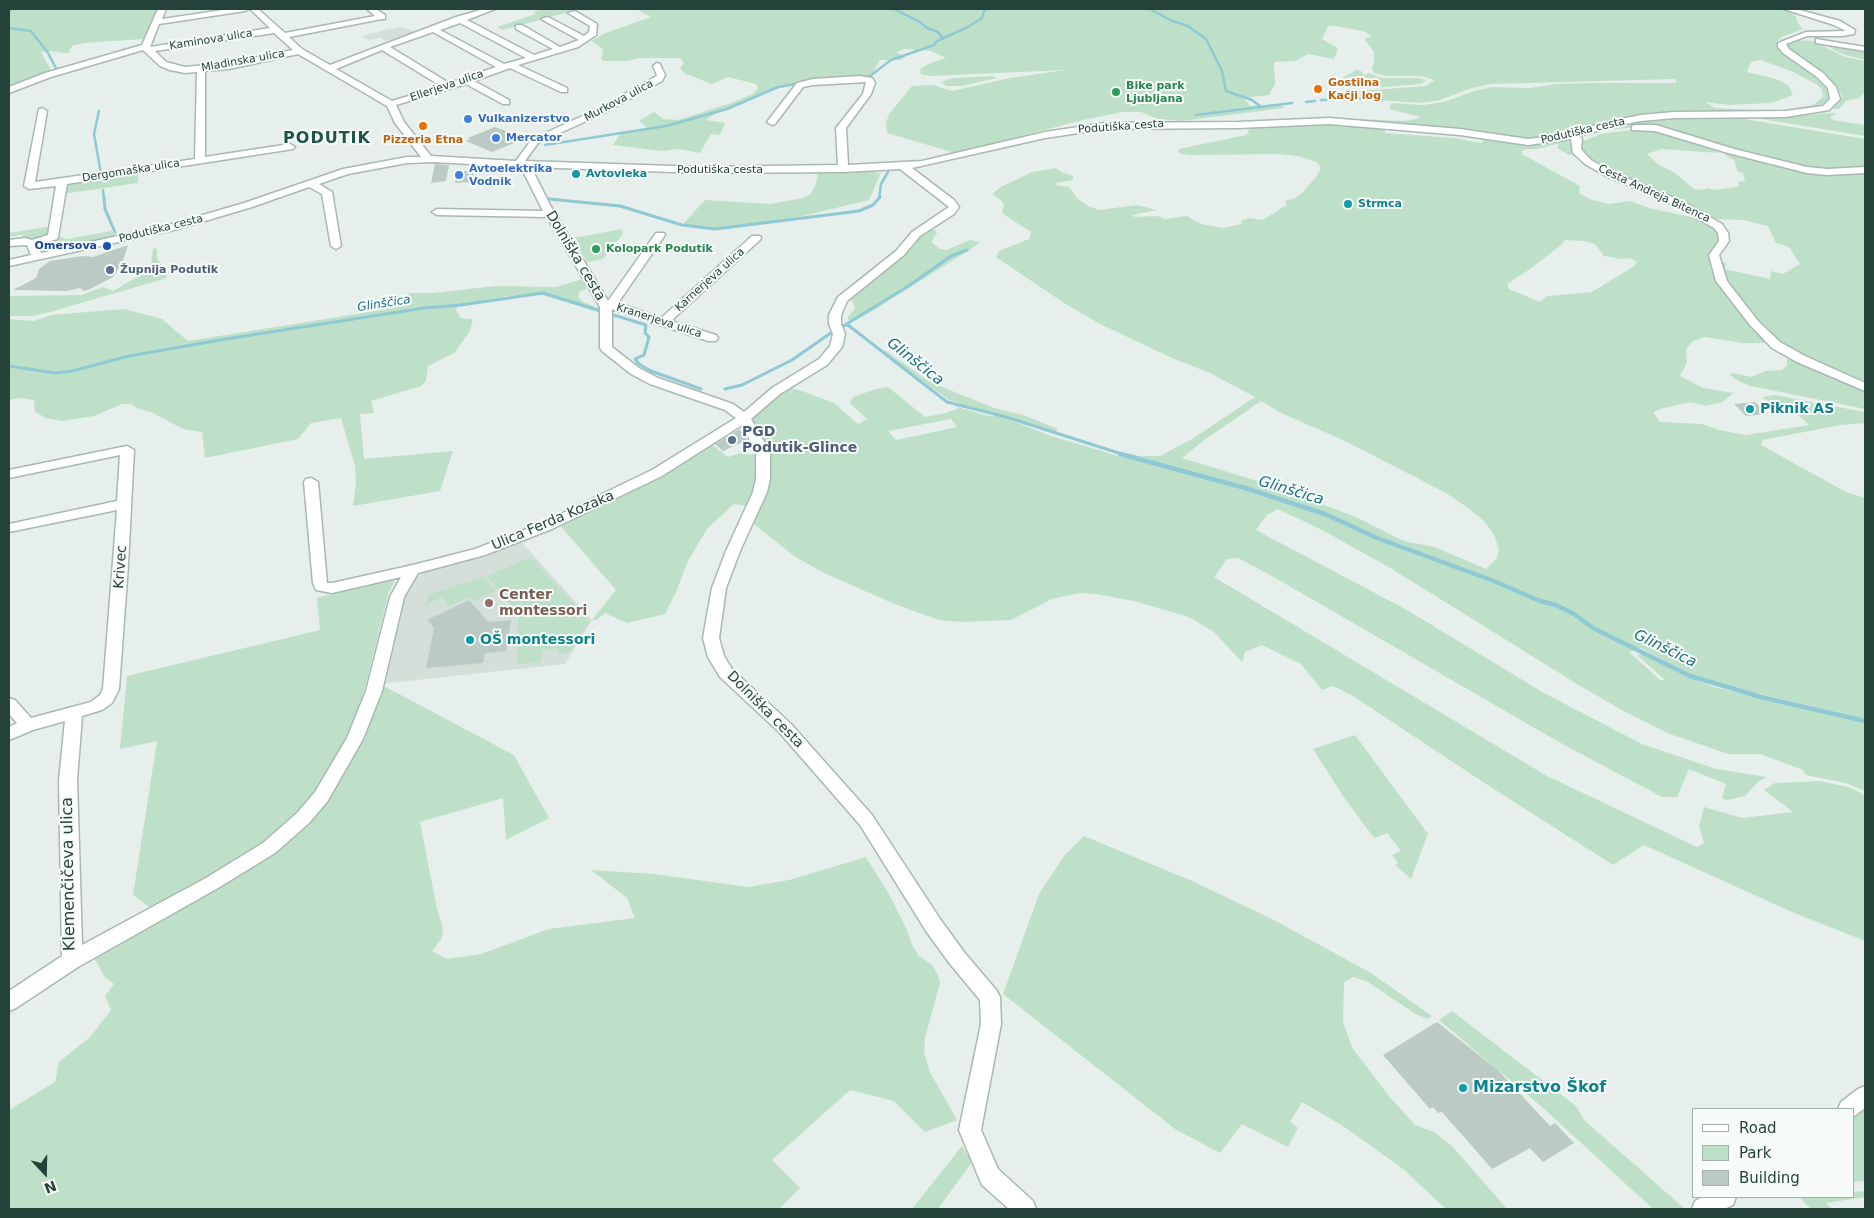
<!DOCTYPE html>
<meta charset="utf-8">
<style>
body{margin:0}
#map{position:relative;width:1874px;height:1218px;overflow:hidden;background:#e6efeb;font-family:"DejaVu Sans",sans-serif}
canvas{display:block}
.frame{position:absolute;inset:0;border:10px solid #24423a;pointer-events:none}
.legend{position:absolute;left:1692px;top:1108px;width:162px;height:90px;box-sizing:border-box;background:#f7fbf9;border:1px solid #a3b1ad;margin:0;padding:6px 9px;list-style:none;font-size:15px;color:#24423a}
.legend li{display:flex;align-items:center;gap:10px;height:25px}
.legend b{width:25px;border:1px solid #a3b1ad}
.north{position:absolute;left:20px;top:1148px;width:50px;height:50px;-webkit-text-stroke:4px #f7fbf9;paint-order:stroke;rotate:159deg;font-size:14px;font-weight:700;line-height:20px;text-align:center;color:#24423a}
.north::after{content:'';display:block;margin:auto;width:18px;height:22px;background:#24423a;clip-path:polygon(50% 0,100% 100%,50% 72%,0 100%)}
</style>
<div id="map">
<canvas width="1874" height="1218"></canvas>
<div class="frame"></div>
<ul class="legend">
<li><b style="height:6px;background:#fff"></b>Road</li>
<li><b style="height:14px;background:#bfe0c8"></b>Park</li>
<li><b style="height:14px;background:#bbcac4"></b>Building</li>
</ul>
<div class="north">N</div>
</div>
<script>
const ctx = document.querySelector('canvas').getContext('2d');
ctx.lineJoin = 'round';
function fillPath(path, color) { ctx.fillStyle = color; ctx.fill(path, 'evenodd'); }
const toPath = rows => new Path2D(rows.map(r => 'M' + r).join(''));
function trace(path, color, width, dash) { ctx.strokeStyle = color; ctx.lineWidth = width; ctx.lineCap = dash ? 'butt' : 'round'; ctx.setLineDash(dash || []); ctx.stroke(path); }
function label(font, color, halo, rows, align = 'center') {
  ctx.font = font + ' "DejaVu Sans",sans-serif'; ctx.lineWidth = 4; ctx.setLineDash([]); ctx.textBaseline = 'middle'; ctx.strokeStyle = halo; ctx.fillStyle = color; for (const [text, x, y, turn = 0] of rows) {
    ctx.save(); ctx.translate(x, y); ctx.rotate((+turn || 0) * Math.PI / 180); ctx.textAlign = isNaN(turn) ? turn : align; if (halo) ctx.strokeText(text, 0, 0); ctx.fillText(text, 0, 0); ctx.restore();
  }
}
const built = toPath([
 [399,27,416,31,402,38,384,41,381,38,369,40,361,36],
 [519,539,592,620,565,664,380,684,398,612,413,581,424,572,436,567]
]);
const green = toPath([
 [9,9,158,9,144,39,83,43,72,46,68,53,65,53,49,51,41,52,52,72,9,89],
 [543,9,579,9,503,30,497,27,536,14,534,12],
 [636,9,1783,9,1796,16,1797,22,1803,29,1782,37,1777,41,1777,47,1818,75,1828,88,1828,100,1817,108,1795,111,1686,111,1633,116,1596,124,1570,133,1533,139,1503,137,1460,129,1358,122,1356,120,1358,119,1405,121,1416,119,1420,117,1390,109,1391,103,1423,105,1444,102,1474,91,1492,87,1530,88,1556,84,1592,83,1676,83,1675,79,1490,84,1469,89,1440,100,1421,103,1364,99,1360,98,1359,91,1426,86,1435,80,1421,76,1386,76,1374,73,1372,68,1374,62,1374,52,1365,40,1366,38,1371,37,1370,35,1363,31,1329,25,1322,39,1338,48,1334,59,1308,54,1295,61,1274,62,1275,84,1269,95,1244,98,1250,106,1280,104,1284,108,1181,121,1158,119,1141,112,1122,112,1083,120,955,153,887,133,886,123,889,114,912,86,933,85,952,91,1005,79,1065,70,931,76,921,74,920,69,928,64,946,58,931,51,905,49,896,52,905,57,901,60,880,60,871,76,807,82,763,92,715,114,706,120,725,123,720,135,711,134,700,153,679,149,662,151,613,145,620,134,647,128,639,121,654,112,663,119,678,120,731,103,753,94,758,88,756,84,728,77,712,84,686,74,680,69,684,63,680,58,640,58,628,61,603,61,601,58,603,54,602,48,591,41,603,34,651,17],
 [1761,60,1793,72,1814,83,1822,89,1823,97,1813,105,1776,111,1715,108,1705,102,1729,105,1771,103,1793,95,1788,85,1776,79,1747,72,1751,62],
 [1796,40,1813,41,1845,57,1865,61,1865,92,1859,98,1846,101,1839,109,1833,109,1840,101,1842,96,1837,87,1827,77,1788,48,1788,45],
 [1822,43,1865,50,1865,60,1842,54],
 [1357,70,1361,71,1364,75,1369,73,1381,78,1417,78,1427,80,1421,84,1372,88,1356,88,1334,82],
 [993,76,997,78,962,86,946,86,941,82,953,78],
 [1834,113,1837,114,1830,117,1833,120,1865,125,1865,136,1755,118],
 [1683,117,1732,117,1865,139,1865,169,1827,171,1809,169,1643,126,1602,131,1598,130,1639,121],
 [1329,123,1385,128,1385,133,1453,138,1482,143,1484,138,1514,144,1532,145,1565,140,1572,144,1574,154,1569,155,1557,148,1559,144,1556,144,1538,149,1526,149,1522,151,1522,154,1580,186,1579,193,1589,199,1609,204,1630,201,1649,208,1695,218,1713,225,1719,233,1717,243,1710,254,1710,267,1715,278,1766,343,1742,343,1705,337,1693,341,1686,349,1687,362,1680,376,1703,388,1734,393,1722,402,1706,406,1691,402,1660,409,1653,412,1660,422,1702,424,1719,430,1746,435,1809,425,1794,411,1784,412,1762,397,1774,395,1865,412,1865,423,1841,425,1762,440,1761,445,1846,492,1865,498,1865,719,1714,683,1683,671,1641,648,1629,652,1660,680,1665,680,1637,655,1643,654,1679,673,1714,687,1865,723,1865,791,1846,783,1806,775,1803,770,1760,754,1728,754,1670,734,1627,713,1577,684,1392,569,1326,532,1278,509,1267,515,1256,530,1407,610,1544,693,1642,744,1716,769,1767,777,1758,782,1745,796,1727,800,1722,798,1726,784,1689,769,1677,797,1662,797,1557,741,1272,576,1238,558,1227,559,1214,577,1547,776,1697,847,1704,843,1699,827,1704,807,1742,818,1793,812,1764,790,1775,783,1820,781,1848,787,1859,792,1865,796,1865,941,1792,912,1644,845,1613,865,1486,784,1353,696,1333,686,1322,690,1301,664,1262,645,1245,652,1242,662,1214,632,1189,617,1134,601,1096,594,1080,593,1052,599,1011,620,962,622,939,620,892,603,822,572,794,556,754,524,765,484,752,420,764,404,789,388,802,391,834,403,858,424,867,419,850,403,853,397,876,389,888,387,925,417,946,413,957,409,957,407,989,416,1000,416,1051,436,1125,458,1128,453,1139,456,1160,456,1192,439,1255,397,1210,373,1172,358,1100,324,1064,303,996,257,999,251,1029,239,1031,232,1006,216,1002,212,1004,205,1001,200,992,194,1001,187,1032,172,1056,168,1061,172,1073,176,1073,180,1056,183,1056,185,1069,187,1077,198,1088,206,1099,210,1137,205,1157,210,1132,215,1135,217,1157,216,1165,219,1187,216,1201,224,1223,228,1242,224,1241,221,1249,218,1262,220,1287,205,1285,201,1295,198,1302,193,1316,177,1321,168,1317,162,1297,156,1279,154,1192,155,1183,154,1178,152,1179,149,1246,135,1251,127],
 [1565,240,1583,241,1595,244,1604,256,1621,259,1630,258,1637,262,1634,266,1592,292,1547,296,1540,302,1509,289,1507,284,1530,269,1561,245],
 [1261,401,1279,412,1345,441,1446,493,1468,508,1484,521,1494,535,1499,549,1497,558,1486,569,1435,547,1404,541,1356,517,1264,483,1182,458,1203,441],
 [951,419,957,427,896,440,888,431],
 [1646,128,1710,146,1707,148,1719,153,1661,149,1647,154,1659,165,1675,173,1694,189,1704,190,1708,188,1713,190,1737,187,1739,185,1738,182,1745,181,1743,173,1738,172,1734,160,1725,155,1730,152,1796,168,1844,172,1865,171,1865,383,1806,358,1772,336,1731,288,1721,271,1721,261,1726,263,1725,269,1770,279,1771,271,1783,274,1800,264,1789,247,1776,243,1768,226,1743,220,1715,219,1694,208,1609,171,1586,157,1580,147,1581,142,1601,134],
 [874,170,875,173,881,173,869,200,799,217,732,226,709,229,683,224,705,200,771,204,803,198,810,195,816,184,818,171],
 [138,171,138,183,63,194,64,186,77,180],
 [52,226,51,236,34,240,22,239,22,235,42,231,9,237,9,233],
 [622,229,623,234,603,259,587,262,574,238],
 [930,229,935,230,937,233,931,242,940,249,946,250,970,240,980,242,971,249,869,313,852,322,849,321,848,317,855,308,851,298,854,291,916,238],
 [112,231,117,237,56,250,47,249,41,243,60,237,67,239],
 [156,248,157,250,157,258,167,278,50,312,33,316,9,316,9,296,82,295,103,287,113,291,140,275,151,264,153,249],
 [583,279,587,289,580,291,578,297,582,301,603,310,601,313,542,295,508,296,459,305,456,310,461,318,473,319,470,331,454,353,428,366,426,381,421,386,371,401,374,413,360,414,364,459,453,451,440,491,353,506,356,484,355,466,341,418,311,423,298,439,205,458,202,432,183,429,153,413,137,408,131,404,122,404,94,416,62,421,46,418,35,412,34,400,19,398,9,400,9,319,34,321,51,315,124,309,162,319,188,341,394,308,406,301,409,293,433,293,496,286,556,287],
 [886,351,930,382,994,408,1023,415,1058,429,1055,432,1007,416,989,413,949,400,883,352],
 [1792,358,1865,389,1865,409,1751,386,1740,382,1730,375,1733,373,1752,377,1765,371,1782,370,1787,365,1787,359],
 [710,443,728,457,746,451,749,455,758,452,761,470,749,506,734,504,707,529,688,561,676,592,665,614,627,623,605,613,597,620,592,620,616,590,558,523],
 [531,557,560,589,515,610,487,576],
 [484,577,496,591,473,601,470,597,448,607,444,597,425,605,430,594],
 [385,579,393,579,395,582,389,592,363,695,350,731,334,764,307,803,285,825,258,849,153,910,133,895,157,741,120,749,127,676,320,630,317,598],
 [561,589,589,622,570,652,558,654,558,648,542,650,541,662,523,664,517,662,518,614,515,610],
 [380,684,514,755,549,818,506,840,503,798,420,822,437,909,443,928,442,938,432,951,447,959,481,954,549,929,635,918,627,898,591,870,654,874,748,887,789,880,866,857,889,894,906,928,913,947,919,956,932,965,938,975,940,983,925,1038,924,1053,930,1072,957,1120,925,1132,894,1101,850,1090,772,1160,800,1188,779,1209,9,1209,9,1110,55,1082,59,1062,90,1037,111,1010,105,996,114,984,104,976,94,957,314,815,341,780,357,749],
 [1355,735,1428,834,1411,879,1395,865,1398,863,1392,855,1401,851,1387,833,1374,838,1343,796,1313,749],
 [1084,836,1192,881,1272,919,1371,973,1432,1016,1427,1019,1414,1013,1368,982,1353,977,1344,982,1343,1022,1353,1049,1389,1096,1415,1125,1434,1132,1453,1147,1507,1209,1446,1209,1403,1169,1346,1128,1302,1102,1290,1122,1298,1128,1288,1147,1242,1124,1220,1153,1175,1129,1003,994,1039,894,1064,856],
 [1452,1011,1576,1106,1584,1120,1685,1209,1653,1209,1542,1107,1439,1020],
 [1865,1108,1865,1181,1853,1182,1853,1117],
 [962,1146,972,1162,938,1209,912,1209],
 [1865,1191,1865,1197,1826,1203,1832,1209,1811,1209,1799,1197,1853,1197,1853,1192]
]);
const streamFar2 = toPath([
 [894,9,920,22,927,28,938,32,943,39],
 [1150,9,1170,20,1188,26,1206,39,1222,71,1226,91,1252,100,1261,107],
 [9,28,31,31,48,53,57,70],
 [861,78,870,76,891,60,934,45,937,41,968,27,982,18,984,11,987,9],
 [1360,99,1382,100],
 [1321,100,1350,99],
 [1306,102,1315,101],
 [99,111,94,134,101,174],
 [1196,115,1292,103],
 [545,145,666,126,727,109,778,87,801,83],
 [103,190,104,199],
 [879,199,881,184,888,172]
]);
const streamFar1 = toPath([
 [104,197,105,209,115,232],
 [549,199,620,206,682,225,715,229,859,211,873,205,880,197],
 [845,325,910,285,951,256,967,250],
 [9,366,55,373,72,371,129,356,226,339,424,308,461,305,543,293,646,325,645,333,649,337,644,355,635,359,639,364,651,371,701,389],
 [725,389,742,385,792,360,841,326,848,325,947,402,1006,417,1125,455]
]);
const stream = toPath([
 [1120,454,1245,488,1325,514,1377,538,1494,581,1540,601,1556,605,1574,614,1593,628,1690,676,1761,697,1865,721]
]);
const building = toPath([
 [495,127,508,132,524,139,492,152,466,141,470,139,468,138],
 [435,164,449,165,446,181,431,183],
 [474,170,472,182,455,183,457,172],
 [128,245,122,263,113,277,90,289,84,291,80,288,67,291,13,290,36,278,39,269,50,261,82,256,93,257],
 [1755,402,1767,414,1746,416,1734,404],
 [740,429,747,440,723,451,715,444],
 [469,600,488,622,511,620,506,651,485,653,483,663,426,668,434,628,427,620],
 [1437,1022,1498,1070,1550,1126,1555,1123,1574,1143,1543,1162,1530,1148,1492,1169,1442,1112,1438,1113,1433,1107,1430,1109,1383,1055]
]);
const minor = toPath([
 [158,9,166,9,162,19,230,9,249,9,245,11,159,24,150,47,270,28,250,9,258,9,285,33,375,16,367,9,376,9,385,15,385,19,382,19,289,37,302,49,330,65,456,17,484,9,495,9,467,20,534,55,553,49,516,29,516,25,522,25,560,47,579,40,541,19,548,17,584,36,589,32,590,26,568,13,575,11,597,24,596,35,578,47,518,65,567,88,567,92,561,92,510,68,474,81,509,100,509,104,503,104,466,84,396,105,404,122,431,156,516,161,532,139,600,108,655,77,657,75,653,66,657,63,660,64,665,75,662,81,606,112,538,143,525,161,701,167,838,165,836,128,863,94,866,82,813,85,803,87,775,124,772,125,767,122,797,83,813,79,860,76,872,78,875,83,871,94,846,128,848,165,922,161,1045,132,1105,123,1238,122,1329,118,1460,129,1528,139,1561,135,1611,121,1641,115,1674,112,1786,111,1823,106,1830,99,1828,88,1817,77,1783,53,1778,47,1778,43,1806,32,1846,31,1834,25,1784,9,1796,9,1840,21,1855,30,1854,34,1843,36,1807,36,1786,44,1789,49,1823,73,1836,87,1840,99,1829,110,1786,117,1674,118,1641,121,1615,126,1579,136,1582,139,1581,149,1591,160,1610,171,1686,203,1722,224,1728,233,1729,241,1719,255,1727,281,1758,321,1780,342,1805,356,1865,383,1865,391,1797,362,1772,348,1750,325,1716,281,1709,255,1719,241,1718,233,1714,228,1678,207,1604,175,1585,164,1573,153,1571,139,1528,145,1460,135,1329,124,1238,128,1105,129,1045,138,912,168,954,200,959,207,954,214,920,236,904,255,847,301,841,315,841,324,845,334,842,347,827,365,780,394,751,419,770,452,770,479,767,492,740,551,726,588,719,638,724,656,732,669,791,724,872,815,940,919,964,952,997,991,1000,997,1001,1024,981,1130,998,1169,1033,1201,1036,1209,1009,1209,982,1185,959,1130,981,1024,980,1000,950,964,926,931,860,825,779,732,720,677,708,657,703,638,712,588,726,551,753,492,756,479,756,452,742,425,662,476,552,529,485,555,418,573,404,597,382,691,363,739,327,802,309,823,275,853,218,888,78,967,16,1008,9,1011,9,991,62,956,59,780,65,721,33,730,9,740,9,727,17,723,9,714,9,698,15,700,31,718,91,702,100,695,103,689,117,510,9,532,9,524,117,501,120,455,9,478,9,470,127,446,134,450,128,565,119,689,112,703,102,710,82,716,77,780,82,945,206,878,263,843,297,813,315,792,347,738,366,691,390,597,401,577,332,593,316,590,313,583,304,482,306,479,311,478,318,482,327,583,332,583,413,565,475,549,542,523,652,470,736,418,725,410,650,384,631,374,602,351,600,348,600,307,547,217,437,215,432,212,437,209,543,211,521,167,435,162,407,163,348,174,319,184,332,192,341,246,336,249,331,246,322,194,309,187,252,207,178,229,9,266,9,260,31,255,27,245,9,246,9,240,25,238,32,240,48,235,56,186,29,189,24,186,39,109,42,108,47,111,35,182,195,159,197,72,185,73,170,70,160,66,143,50,51,77,9,93,9,87,45,73,142,45,158,9],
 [460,23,526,58,504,64,440,30,460,23],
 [433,32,496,67,449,83,390,47,433,32],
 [274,33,293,50,229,63,185,67,166,62,155,51,274,33],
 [382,50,441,86,392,101,336,69,382,50],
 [298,54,387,106,395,123,421,157,407,157,343,169,244,203,172,224,41,253,38,245,57,239,58,237,67,184,293,149,295,147,290,144,205,157,205,71,229,69,298,54],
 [531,167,701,173,843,172,900,169,949,207,912,232,896,251,838,297,829,315,829,324,833,334,830,346,819,359,772,388,744,412,733,404,658,378,639,368,612,347,612,309,708,341,716,341,718,338,716,335,671,321,760,240,761,238,760,236,752,236,661,318,618,303,665,235,664,233,656,233,608,301,550,205,531,167],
 [1816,39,1865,47,1865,51,1816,43,1816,39],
 [1635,125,1656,125,1734,149,1807,167,1827,169,1865,167,1865,173,1827,175,1807,173,1728,153,1655,131,1632,130,1632,126,1635,125],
 [1865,1086,1865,1108,1853,1117,1853,1109,1838,1109,1841,1102,1858,1089,1865,1086],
 [1703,1197,1736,1197,1733,1205,1724,1209,1692,1209,1695,1201,1703,1197]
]);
const markers = [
 [1318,89,5,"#e8710a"],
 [1116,92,5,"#2e9e5b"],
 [468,119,5,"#3f7fe0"],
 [423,126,5,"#e8710a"],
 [496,138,5,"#3f7fe0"],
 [576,174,5,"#0f9aa8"],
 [459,175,5,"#3f7fe0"],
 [1348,204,5,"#0f9aa8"],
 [107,246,5,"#1a4fb4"],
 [596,249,5,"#2e9e5b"],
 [110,270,5,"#5c6f8a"],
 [1750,409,5,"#0f9aa8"],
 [732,440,5,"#5c6f8a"],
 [489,603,5,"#8d6e63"],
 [470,640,5,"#0f9aa8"],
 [1463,1088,5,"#0f9aa8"]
];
const farStreetnames = [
 ["Kaminova ulica",211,40,-9],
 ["Mladinska ulica",243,61,-10],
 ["Ellerjeva ulica",447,86,-19],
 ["Murkova ulica",619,101,-28],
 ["Podutiška cesta",1121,127,-4],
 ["Podutiška cesta",1583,131,-13],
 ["Podutiška cesta",720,170],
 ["Dergomaška ulica",131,171,-9],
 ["Cesta Andreja Bitenca",1654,194,25],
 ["Podutiška cesta",161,229,-14],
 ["Karnerjeva ulica",710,280,-42],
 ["Kranerjeva ulica",659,321,18]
];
const farFoodnames = [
 ["Gostilna",1328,83],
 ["Kačji log",1328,96],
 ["Pizzeria Etna",423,140,"center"]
];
const farLeisurenames = [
 ["Bike park",1126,86],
 ["Ljubljana",1126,99],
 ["Kolopark Podutik",606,249]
];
const farShopnames = [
 ["Vulkanizerstvo",478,119],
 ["Mercator",506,138],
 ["Avtoelektrika",469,169],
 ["Vodnik",469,182]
];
const farCulturenames = [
 ["Avtovleka",586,174],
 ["Strmca",1358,204]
];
const farTransitnames = [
 ["Omersova",97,246]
];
const farServicenames = [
 ["Župnija Podutik",120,270]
];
const farWaternames = [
 ["Glinščica",384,304,-9]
];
const streetNames = [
 ["Dolniška cesta",575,256,59],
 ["Ulica Ferda Kozaka",553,521,-23],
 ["Krivec",121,567,-86],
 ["Dolniška cesta",765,710,45]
];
const cultureNames = [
 ["Piknik AS",1760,409],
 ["OŠ montessori",480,640]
];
const serviceNames = [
 ["PGD",742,432],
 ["Podutik-Glince",742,448]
];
const educationNames = [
 ["Center",499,595],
 ["montessori",499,611]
];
const waterNames = [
 ["Glinščica",915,362,38],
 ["Glinščica",1291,491,17],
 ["Glinščica",1665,649,26]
];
const farDistrictnames = [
 ["PODUTIK",327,139]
];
const nearStreetnames = [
 ["Klemenčičeva ulica",69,874,-91]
];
const nearCulturenames = [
 ["Mizarstvo Škof",1473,1088]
];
fillPath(built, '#d4dfda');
fillPath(green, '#bfe0c8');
trace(streamFar2, '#8ec9d4', 2.5);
trace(streamFar1, '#8ec9d4', 3);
trace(stream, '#8ec9d4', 4.5);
fillPath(building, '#bbcac4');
trace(minor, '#a8b8b2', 3);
fillPath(minor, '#fff');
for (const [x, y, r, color] of markers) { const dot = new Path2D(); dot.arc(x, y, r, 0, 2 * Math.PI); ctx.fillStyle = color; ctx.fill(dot); trace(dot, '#f7fbf9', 2); }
label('11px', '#24423a', '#f7fbf9', farStreetnames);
label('bold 11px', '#c56008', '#f7fbf9', farFoodnames, 'left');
label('bold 11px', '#27864d', '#f7fbf9', farLeisurenames, 'left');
label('bold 11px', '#366cbe', '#f7fbf9', farShopnames, 'left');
label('bold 11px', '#0d838f', '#f7fbf9', farCulturenames, 'left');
label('bold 11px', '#164399', '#f7fbf9', farTransitnames, 'right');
label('bold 11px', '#4e5e75', '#f7fbf9', farServicenames, 'left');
label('italic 12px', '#1c6f80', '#f7fbf9', farWaternames);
label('14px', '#24423a', '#f7fbf9', streetNames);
label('bold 14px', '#0d838f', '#f7fbf9', cultureNames, 'left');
label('bold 14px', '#4e5e75', '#f7fbf9', serviceNames, 'left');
label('bold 14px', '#785e54', '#f7fbf9', educationNames, 'left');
label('italic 15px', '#1c6f80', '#f7fbf9', waterNames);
ctx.letterSpacing = '1px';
label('bold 16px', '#1f5548', '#f7fbf9', farDistrictnames);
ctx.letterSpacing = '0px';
label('16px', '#24423a', '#f7fbf9', nearStreetnames);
label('bold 16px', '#0d838f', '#f7fbf9', nearCulturenames, 'left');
</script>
